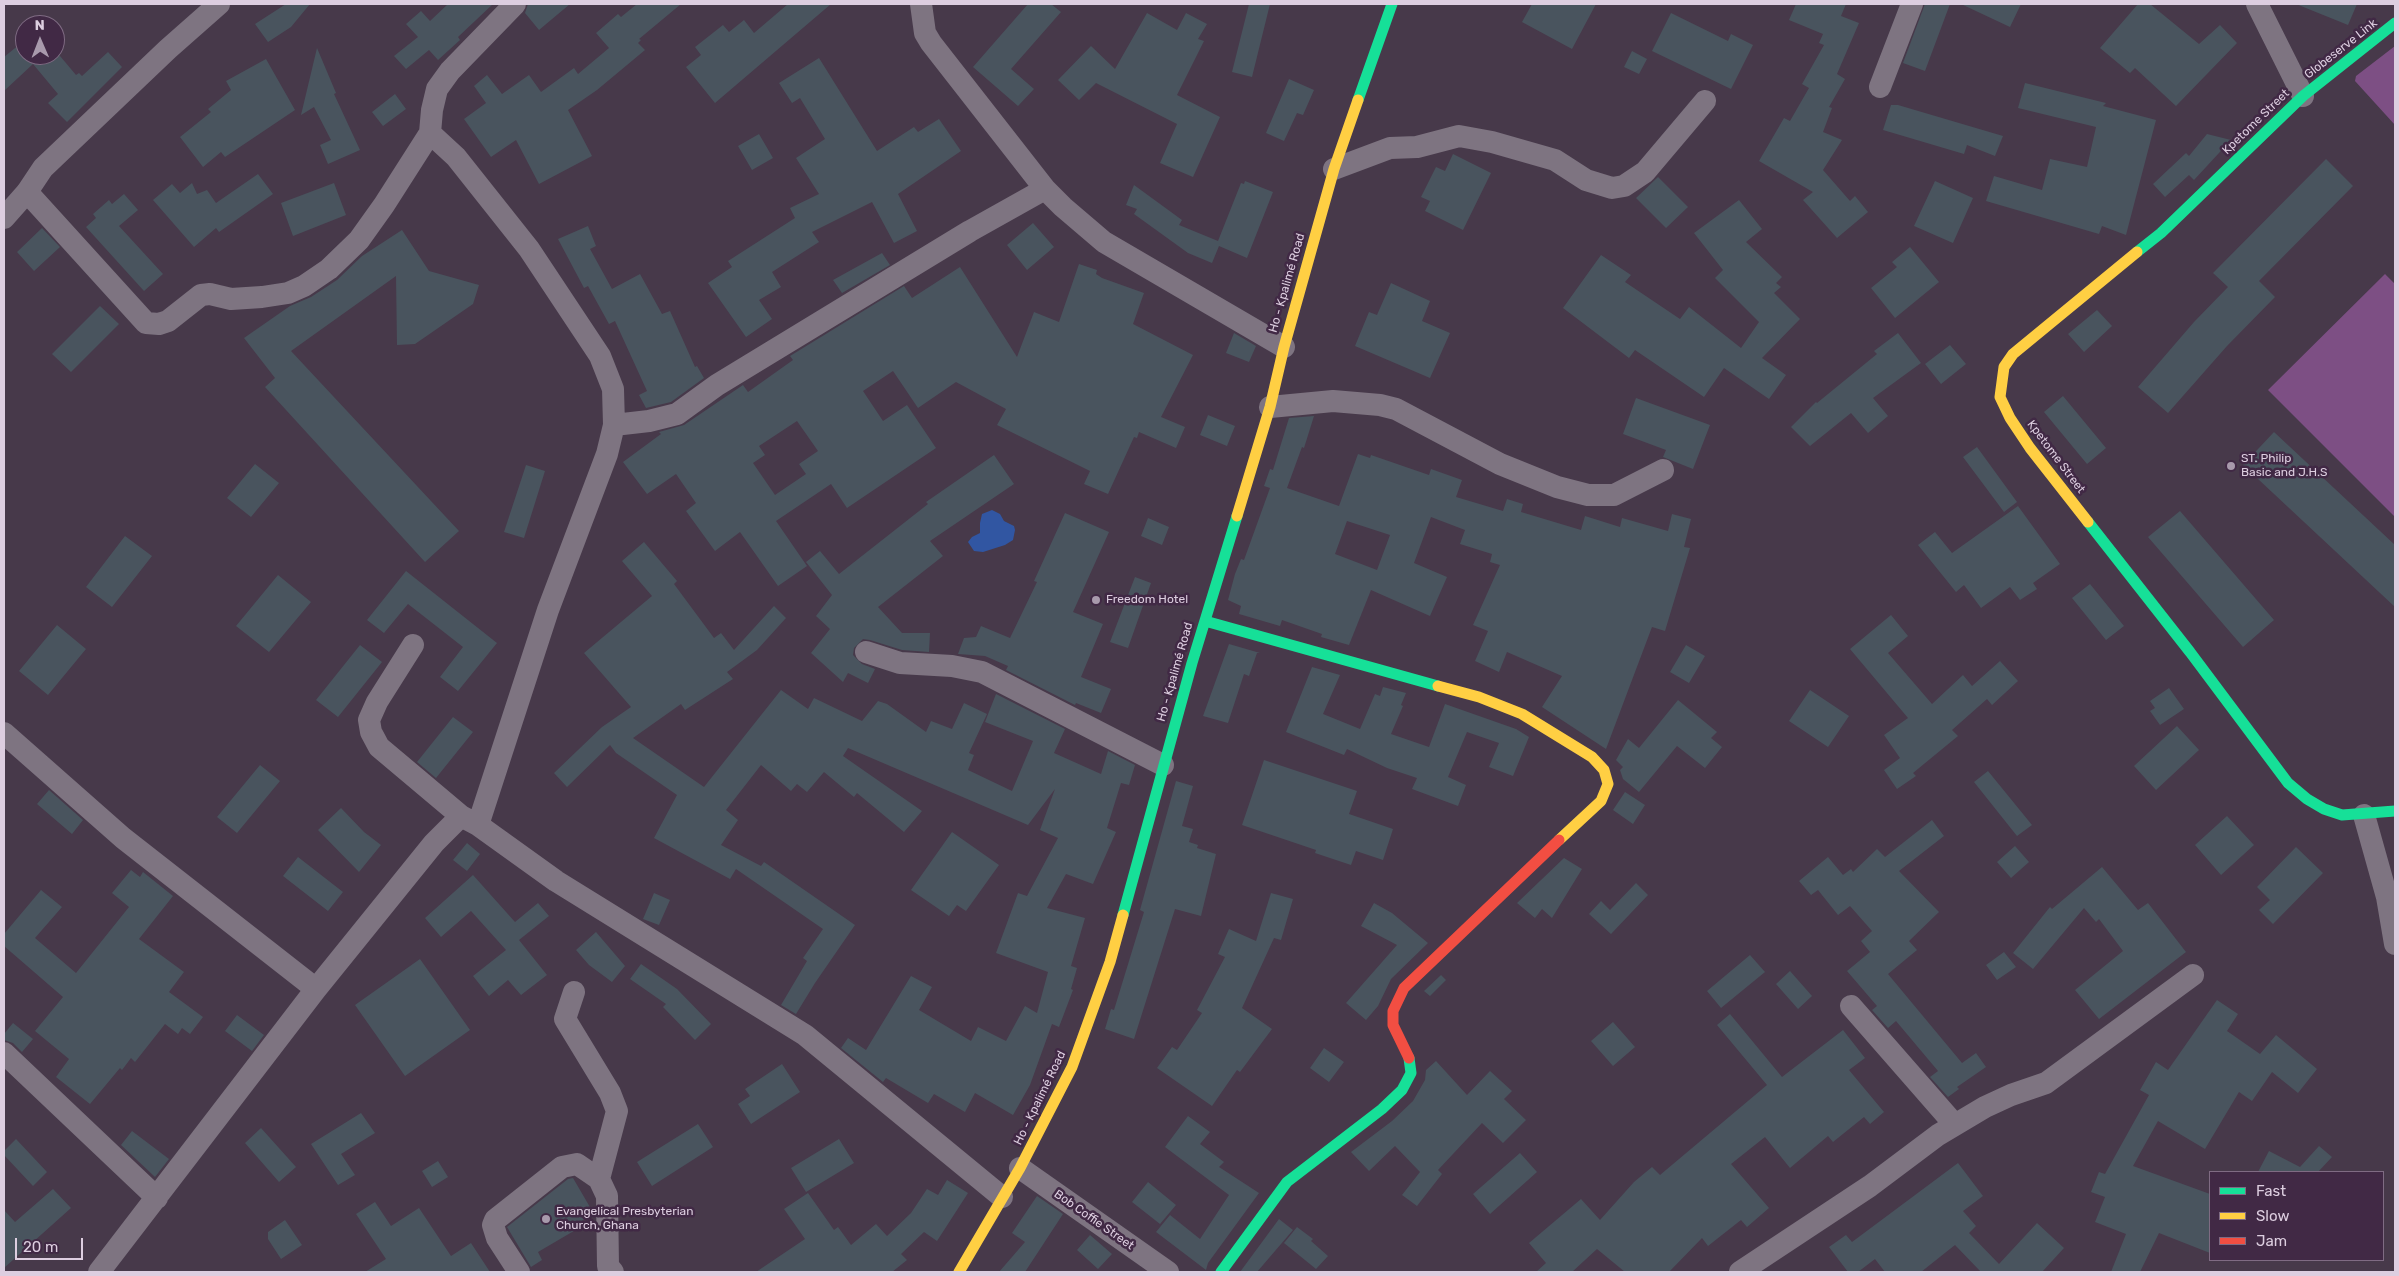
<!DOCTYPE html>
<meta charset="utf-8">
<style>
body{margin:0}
#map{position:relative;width:2399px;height:1276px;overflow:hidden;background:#47394a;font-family:Rubik,sans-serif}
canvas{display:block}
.frame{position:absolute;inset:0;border:5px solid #ddcee0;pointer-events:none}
.legend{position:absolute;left:2209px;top:1171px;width:175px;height:90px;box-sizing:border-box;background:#412945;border:1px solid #7f6b83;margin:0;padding:6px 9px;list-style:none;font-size:15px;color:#ddcee0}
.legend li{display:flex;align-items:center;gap:10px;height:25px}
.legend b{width:25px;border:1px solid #7f6b83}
.north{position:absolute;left:15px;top:15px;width:50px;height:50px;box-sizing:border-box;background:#412945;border:1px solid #7f6b83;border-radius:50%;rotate:359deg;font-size:14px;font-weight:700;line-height:20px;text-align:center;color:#ddcee0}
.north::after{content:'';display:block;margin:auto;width:18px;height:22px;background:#a89aac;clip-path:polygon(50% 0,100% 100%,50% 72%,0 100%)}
.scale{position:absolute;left:15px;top:1238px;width:68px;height:22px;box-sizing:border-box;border:2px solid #ddcee0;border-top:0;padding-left:6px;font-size:15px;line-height:18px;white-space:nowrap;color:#ddcee0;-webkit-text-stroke:4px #412945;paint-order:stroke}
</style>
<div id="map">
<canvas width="2399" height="1276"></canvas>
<div class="frame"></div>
<ul class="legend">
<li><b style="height:6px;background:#16e098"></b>Fast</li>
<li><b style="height:6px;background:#ffcf43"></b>Slow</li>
<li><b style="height:6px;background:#f24e42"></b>Jam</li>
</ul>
<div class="north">N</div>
<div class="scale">20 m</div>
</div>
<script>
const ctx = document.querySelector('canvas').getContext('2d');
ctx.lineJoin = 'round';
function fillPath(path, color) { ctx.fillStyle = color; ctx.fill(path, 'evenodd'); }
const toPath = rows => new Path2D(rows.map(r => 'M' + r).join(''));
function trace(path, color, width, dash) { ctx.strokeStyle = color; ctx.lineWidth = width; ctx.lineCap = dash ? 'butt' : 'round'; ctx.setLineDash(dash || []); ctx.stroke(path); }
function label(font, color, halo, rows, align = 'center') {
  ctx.font = font + ' Rubik,sans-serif'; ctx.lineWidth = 5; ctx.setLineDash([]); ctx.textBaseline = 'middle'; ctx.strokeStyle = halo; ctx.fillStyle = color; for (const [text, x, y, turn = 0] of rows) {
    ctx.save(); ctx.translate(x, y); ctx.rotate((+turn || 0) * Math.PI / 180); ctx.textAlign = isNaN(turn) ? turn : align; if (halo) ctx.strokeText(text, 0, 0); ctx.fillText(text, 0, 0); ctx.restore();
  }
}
const green = toPath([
 [2395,46,2395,125,2355,81,2356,76],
 [2385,274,2395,284,2395,517,2268,390]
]);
const water = toPath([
 [992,510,1000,514,1004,521,1014,526,1015,530,1013,540,1005,545,983,552,974,551,968,542,972,537,980,533,980,523,982,514]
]);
const building = toPath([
 [286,4,310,4,291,27,268,42,255,24],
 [448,4,493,4,458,37,460,40,438,60,429,50,406,69,394,56,418,37,406,24,421,11,430,21],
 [528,4,570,4,539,30,525,13],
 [637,4,681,4,639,39,641,40,638,43,645,50,597,90,568,110,592,156,539,184,516,140,491,157,464,119,486,103,474,86,487,75,502,94,529,75,541,92,574,68,578,74,609,48,596,33,618,14,621,17],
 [788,4,831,4,715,103,686,67,701,55,695,47,723,25,729,32,744,20,754,33],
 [1028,4,1051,4,1061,12,1011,69,1034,89,1018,106,973,67],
 [1249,4,1270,4,1252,77,1232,72],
 [1532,4,1596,4,1572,49,1522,22],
 [1796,4,1846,4,1841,16,1859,23,1837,74,1845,79,1829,107,1832,108,1823,132,1842,140,1823,170,1850,201,1855,196,1868,212,1837,238,1803,200,1813,192,1759,161,1784,118,1790,121,1809,88,1802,84,1824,45,1819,43,1823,34,1789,20],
 [1925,4,1950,4,1925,71,1903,63],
 [1961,4,2021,4,2010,27],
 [2138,4,2150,4,2199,44,2220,25,2237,43,2176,106,2135,68,2130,73,2100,48],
 [2296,4,2357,4,2348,25],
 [1147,13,1177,30,1186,13,1207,24,1198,39,1204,41,1177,95,1220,117,1193,177,1160,163,1177,124,1096,83,1079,100,1058,80,1091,46,1115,69],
 [1671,13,1728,41,1731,34,1753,45,1731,89,1652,51],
 [25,40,25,55,55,55,55,50,76,75,79,73,82,76,108,52,122,67,67,122,48,103,58,94,33,64,4,91,4,57],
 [317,48,336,93,334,94,360,150,328,164,320,145,331,140,314,107,301,115],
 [1632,51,1647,59,1639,74,1624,67],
 [819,58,877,151,914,127,918,132,939,119,961,151,898,194,917,231,894,243,872,202,812,232,819,242,772,272,781,287,759,300,772,319,746,337,708,283,732,267,728,261,795,218,790,208,819,194,796,158,825,139,800,98,792,103,779,83],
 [266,59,295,110,225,157,221,152,203,167,180,137,211,112,208,109,231,90,226,81],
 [1289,79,1314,90,1303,115,1297,113,1284,141,1266,133],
 [2025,83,2106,103,2103,106,2156,120,2126,235,2102,226,2099,234,1986,201,1994,176,2042,190,2050,159,2087,167,2096,127,2018,108],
 [395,94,406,109,383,126,372,112],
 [1891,105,1898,105,2003,136,1995,156,1967,145,1964,154,1883,130],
 [759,134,773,158,752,170,738,146],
 [2207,134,2231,140,2194,180,2189,175,2165,197,2153,184,2186,153,2189,156],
 [1453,154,1491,173,1463,230,1425,211,1430,201,1421,197,1436,167,1445,171],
 [2326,159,2353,186,2259,281,2275,297,2227,346,2168,413,2138,387,2194,322,2228,287,2213,273],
 [258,174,273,194,219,232,216,228,194,247,153,200,172,184,180,193,192,183,197,194,207,190,216,203],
 [1658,177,1688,207,1666,228,1636,198],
 [1245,181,1273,192,1247,258,1219,246,1212,263,1188,253,1134,214,1137,209,1126,205,1134,185,1182,220,1179,225,1218,241,1241,183,1244,184],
 [1935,181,1973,198,1953,243,1914,226],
 [334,183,346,215,293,236,281,203],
 [124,194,138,210,119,226,163,274,144,291,86,227,96,218,93,214,109,200,112,204],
 [1739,200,1762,229,1746,242,1782,277,1776,283,1781,287,1774,293,1800,319,1762,358,1786,375,1769,399,1724,368,1704,397,1635,350,1629,358,1563,308,1601,255,1631,275,1625,282,1680,319,1689,307,1741,348,1759,322,1715,278,1723,270,1694,233],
 [1033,223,1054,247,1027,270,1007,245],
 [588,226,596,246,590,249,612,289,640,274,662,314,670,311,695,367,697,366,704,378,671,402,646,408,639,395,647,391,615,321,609,324,588,286,584,288,558,239],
 [42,228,60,247,34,271,17,252],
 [402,230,429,271,479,285,473,304,415,344,397,345,396,276,291,351,459,531,425,562,265,387,275,378,244,338,290,306,311,297,337,280,362,256],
 [1910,247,1939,282,1895,318,1871,288,1897,267,1892,262],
 [882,253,890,265,842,293,833,280],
 [1079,264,1097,270,1096,274,1102,278,1144,293,1133,324,1193,355,1161,417,1185,427,1176,448,1139,432,1137,438,1134,437,1108,494,1084,484,1090,471,997,425,1006,409,956,382,918,408,893,371,863,391,883,421,907,405,936,448,847,508,831,484,776,521,807,566,778,586,740,532,715,551,686,511,696,503,676,474,647,494,623,462,661,434,659,432,684,425,743,385,748,392,793,360,790,356,904,286,912,298,960,267,1017,357,1034,312,1059,322],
 [797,421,818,451,799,464,806,474,775,495,753,463,765,455,759,446],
 [1391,283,1430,301,1422,321,1450,333,1430,378,1355,346,1369,312,1377,315],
 [100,306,119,324,71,372,52,354],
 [2097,310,2112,326,2084,352,2068,334],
 [1234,333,1256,346,1249,362,1226,353],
 [1898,333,1921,363,1873,398,1888,416,1868,433,1851,413,1810,446,1791,427,1816,402,1817,403,1877,354,1874,351],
 [1950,345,1966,364,1941,384,1925,364],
 [2063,396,2106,448,2087,464,2044,412],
 [1636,398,1710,425,1693,469,1663,457,1666,450,1623,434],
 [1208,415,1235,426,1227,446,1200,435],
 [1314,416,1304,448,1302,447,1287,488,1339,506,1358,454,1370,458,1371,455,1429,475,1431,469,1462,480,1456,497,1503,511,1507,499,1523,504,1521,512,1581,530,1585,516,1620,527,1622,518,1668,531,1672,514,1691,519,1684,547,1690,548,1665,631,1652,627,1606,749,1542,707,1562,676,1507,652,1499,672,1475,661,1488,631,1473,625,1500,565,1490,562,1492,554,1460,544,1465,530,1431,517,1414,563,1447,577,1430,616,1371,590,1349,645,1321,637,1322,634,1282,620,1280,626,1239,614,1241,606,1228,600,1235,574,1241,559,1244,560,1270,488,1264,486,1270,469,1273,470,1289,418],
 [1347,521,1390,535,1377,570,1335,554],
 [2274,432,2395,545,2395,607,2243,465],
 [1977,447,2017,502,2004,512,1963,457],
 [994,455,1014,484,930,541,943,556,878,607,902,633,930,633,929,652,902,650,870,640,863,639,854,648,853,655,862,664,875,669,868,683,848,673,843,682,811,653,830,629,816,616,832,595,806,562,820,551,839,574,928,504,926,502],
 [255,464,279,483,251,517,227,498],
 [526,465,545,471,524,538,504,532],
 [2018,506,2060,564,2033,583,2037,589,2020,600,2010,587,1981,608,1964,585,1956,592,1918,545,1935,532,1952,553],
 [2180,511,2274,620,2243,647,2148,537],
 [1065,513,1109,532,1073,612,1103,624,1081,677,1111,689,1101,713,1076,703,1075,705,1006,670,1008,666,985,656,958,654,964,638,976,637,981,626,1010,638,1037,582,1034,581],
 [1148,518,1169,527,1162,545,1141,536],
 [125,536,152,556,112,607,86,587],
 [644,542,677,581,674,584,714,638,721,633,734,650,774,606,786,618,757,650,727,672,733,679,685,710,681,704,633,738,704,787,781,690,808,709,814,698,862,721,878,701,887,704,926,732,931,721,952,729,964,703,987,714,969,753,974,755,968,770,1012,791,1033,741,985,722,996,694,1065,729,1054,753,1101,774,1108,751,1135,765,1129,785,1121,783,1107,828,1116,832,1093,884,1066,874,1047,908,1085,918,1071,966,1077,968,1071,989,1073,990,1059,1027,1052,1024,1030,1085,1013,1115,975,1093,965,1112,934,1094,928,1103,886,1078,883,1082,841,1048,848,1038,866,1050,911,976,932,987,919,1010,971,1041,978,1027,1006,1041,1025,1006,1037,1013,1048,972,996,953,1018,893,1027,896,1058,838,1040,830,1055,789,1028,825,848,748,843,756,922,811,904,832,857,793,854,797,824,772,807,792,797,784,791,791,761,765,726,810,738,820,721,845,761,866,764,862,855,925,815,983,796,1014,781,1005,807,961,803,958,823,929,736,869,730,879,654,838,677,795,616,753,610,745,567,787,554,773,602,727,631,707,584,653,652,596,622,561],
 [406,571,497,643,458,691,440,677,463,647,408,604,384,633,367,620],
 [278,575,311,602,269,652,236,626],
 [1135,577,1151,583,1128,648,1110,642],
 [2090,584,2124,626,2106,640,2072,598],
 [1891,615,1908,636,1888,653,1932,704,1963,675,1972,686,2000,661,2018,681,1992,705,1987,699,1952,730,1958,736,1913,773,1916,776,1897,789,1884,770,1900,758,1884,735,1908,718,1850,649],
 [57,625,86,649,48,695,19,671],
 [1229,644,1260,653,1257,653,1249,676,1244,674,1228,723,1203,716],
 [360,645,382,662,338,717,316,700],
 [1686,645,1705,656,1689,683,1670,672],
 [1312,667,1340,675,1323,714,1360,729,1375,694,1380,696,1383,687,1406,693,1401,705,1403,706,1391,734,1429,747,1445,704,1516,729,1529,737,1513,776,1489,767,1499,743,1467,732,1448,777,1466,785,1458,806,1412,789,1417,778,1387,768,1347,749,1344,755,1286,732],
 [2169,688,2184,709,2160,725,2150,711,2155,708,2150,701],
 [1810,690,1849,716,1828,747,1789,721],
 [1678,700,1717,732,1711,738,1722,747,1705,768,1677,746,1639,792,1623,779,1620,770,1623,767,1616,760,1628,739,1639,748],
 [453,717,473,732,436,778,417,762],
 [2177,726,2199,750,2156,790,2134,766],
 [1264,760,1357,791,1349,814,1393,829,1383,860,1356,851,1351,865,1315,853,1316,850,1242,825],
 [260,765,280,781,237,833,217,817],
 [1988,771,2032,825,2017,836,1974,782],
 [1176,781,1193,786,1182,826,1193,829,1189,842,1198,845,1197,848,1216,854,1201,916,1175,909,1134,1039,1105,1029,1111,1009,1114,1010,1144,912,1140,910],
 [49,790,83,820,72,834,37,804],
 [1625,792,1645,805,1633,824,1613,810],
 [341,808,364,832,381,845,359,872,318,830],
 [2227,816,2254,845,2221,875,2195,845],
 [1932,820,1944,836,1899,871,1939,912,1909,941,1917,950,1888,974,1962,1063,1976,1053,1986,1067,1957,1087,1959,1089,1948,1097,1930,1077,1938,1071,1896,1021,1888,1028,1872,1010,1877,1006,1847,971,1870,952,1861,941,1872,931,1850,906,1838,915,1818,890,1811,895,1799,881,1828,857,1843,875,1851,869,1853,872,1877,849,1885,857],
 [952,832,999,865,966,911,957,905,949,916,911,890],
 [467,843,480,854,467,871,453,860],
 [2015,846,2029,862,2011,878,1997,862],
 [2296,847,2323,873,2273,924,2259,910,2270,900,2257,887],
 [298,857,343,892,328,911,283,876],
 [1564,858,1582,869,1552,918,1542,909,1535,918,1517,903],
 [2102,867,2138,910,2148,903,2186,952,2099,1019,2075,990,2123,951,2099,919,2096,922,2084,908,2033,969,2013,953,2050,907,2052,909],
 [131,870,140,877,143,872,173,896,139,939,184,972,169,992,203,1017,190,1034,182,1028,178,1034,165,1024,135,1062,131,1058,122,1070,120,1068,90,1104,56,1077,69,1059,35,1031,63,997,4,946,4,934,41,890,62,907,35,938,76,973,129,907,112,893],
 [473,875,515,922,538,903,549,916,519,940,547,975,521,995,508,980,489,996,473,976,506,950,471,911,441,937,425,918],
 [1636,883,1648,895,1611,934,1589,914,1601,901,1610,910],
 [654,893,670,900,659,925,643,919],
 [1271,893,1293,899,1281,940,1274,938,1242,1008,1272,1029,1240,1072,1237,1070,1212,1106,1157,1068,1172,1047,1177,1050,1202,1013,1197,1010,1225,957,1218,954,1229,929,1256,941],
 [1374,903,1392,913,1428,943,1391,979,1378,1006,1366,1020,1346,1003,1397,945,1361,926],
 [596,932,625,966,612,982,589,965,576,950],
 [2004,952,2016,967,1997,980,1986,965],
 [1750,955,1765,972,1721,1008,1707,991],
 [420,959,470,1030,405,1076,355,1005],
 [641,964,677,989,711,1024,695,1040,663,1007,666,1004,630,979],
 [1790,971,1812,996,1798,1009,1776,984],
 [1441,975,1446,980,1430,996,1424,991],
 [2217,1000,2238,1014,2227,1031,2260,1054,2276,1035,2317,1069,2298,1093,2272,1072,2252,1101,2239,1092,2205,1149,2158,1121,2133,1166,2210,1194,2210,1253,2159,1233,2140,1272,2111,1272,2126,1234,2095,1222,2105,1197,2091,1192,2099,1172,2105,1174,2149,1095,2140,1090,2156,1062,2168,1070],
 [1730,1014,1782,1077,1843,1030,1865,1058,1849,1070,1884,1112,1870,1124,1864,1117,1833,1142,1828,1136,1790,1168,1765,1137,1731,1164,1769,1208,1747,1227,1741,1220,1708,1246,1702,1238,1669,1272,1625,1272,1597,1249,1572,1272,1536,1272,1546,1263,1529,1243,1581,1199,1600,1220,1634,1182,1652,1167,1660,1175,1767,1085,1717,1025],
 [237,1015,264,1035,252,1051,225,1031],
 [1613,1022,1635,1047,1613,1066,1591,1041],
 [13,1023,33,1039,22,1052,13,1043,4,1040,4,1034],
 [1324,1048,1344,1062,1329,1082,1310,1068],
 [1436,1061,1467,1095,1490,1071,1512,1091,1504,1099,1526,1120,1503,1143,1482,1123,1438,1170,1442,1174,1417,1206,1402,1195,1420,1172,1395,1146,1369,1171,1351,1152,1392,1121,1413,1101,1425,1080,1426,1070],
 [782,1064,800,1092,751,1124,738,1104,750,1096,745,1089],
 [361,1113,375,1133,341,1154,355,1175,338,1185,311,1144],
 [1188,1116,1210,1132,1200,1144,1224,1162,1219,1167,1259,1193,1208,1263,1206,1270,1156,1232,1170,1215,1200,1239,1229,1195,1165,1147],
 [698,1124,713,1147,652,1186,637,1162],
 [261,1128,296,1167,279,1182,245,1143],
 [132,1131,169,1159,155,1177,121,1145],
 [16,1139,47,1172,33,1186,4,1155,4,1151],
 [839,1139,854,1163,806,1192,791,1168],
 [2319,1146,2332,1157,2318,1172,2258,1172,2269,1151,2300,1167],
 [1520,1153,1537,1172,1490,1214,1473,1194],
 [438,1161,448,1177,432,1187,422,1171],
 [1958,1163,1983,1196,1963,1211,1976,1226,1969,1233,1999,1264,2037,1223,2064,1248,2042,1272,1981,1272,1955,1245,1921,1272,1885,1272,1875,1259,1858,1272,1848,1272,1829,1247,1846,1235,1852,1242],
 [573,1178,594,1214,582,1221,584,1225,538,1252,542,1260,531,1267,507,1227,568,1179],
 [947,1180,968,1193,937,1241,924,1232,901,1254,907,1260,892,1272,756,1272,805,1239,784,1209,808,1193,834,1230,838,1227,851,1245,876,1224,887,1236,911,1213,927,1189,938,1195],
 [1148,1182,1176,1205,1160,1224,1132,1202],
 [53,1189,71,1208,4,1268,4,1210,15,1222],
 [1037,1196,1063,1214,1025,1272,999,1272,1025,1242,1012,1233],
 [375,1202,391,1226,419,1208,451,1256,471,1243,490,1272,365,1272,386,1259,356,1214],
 [1279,1219,1293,1230,1257,1272,1240,1272],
 [285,1220,302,1245,281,1259,268,1239,268,1232],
 [1297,1227,1313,1239,1311,1241,1328,1256,1316,1269,1284,1243],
 [1090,1235,1112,1254,1098,1269,1077,1250]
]);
const street = toPath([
 [921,4,925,33,931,43,1045,189,1063,207,1104,242,1284,347],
 [2257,4,2303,96],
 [1880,87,1912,4],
 [430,133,456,157,529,249,600,356,613,389,614,425,607,454,548,610,478,825],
 [1334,169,1390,148,1417,147,1459,136,1492,142,1555,160,1586,180,1612,188,1624,186,1645,172,1705,101],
 [27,192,146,323,159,324,168,321,201,295,210,294,231,299,262,297,288,293,304,286,329,269,359,240,384,205,430,133,432,110,437,89,450,71,515,4],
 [4,218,27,192,43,168,168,49,219,4],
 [1270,407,1333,401,1380,405,1396,409,1500,464,1557,487,1588,495,1614,495,1663,470],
 [614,425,649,421,677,414,717,385,970,231,1045,189],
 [413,645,377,702,369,720,371,732,379,747,461,816,478,825,556,881,805,1035,1002,1197],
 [866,652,900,663,952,666,982,672,1163,765],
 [4,733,123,838,316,989],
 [2364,815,2387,897,2395,944],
 [574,992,565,1019,610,1093,617,1111,599,1179],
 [1851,1006,1955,1125],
 [4,1053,157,1198],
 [1020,1168,1168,1272],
 [99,1272,316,989,434,843,461,816],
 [519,1272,497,1238,493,1225,495,1220,562,1167,577,1164,599,1179,607,1196,608,1266,613,1272],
 [1740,1272,1870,1186,1938,1135,1985,1107,2011,1095,2046,1083,2193,975]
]);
const fast = toPath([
 [1358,100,1392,4],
 [2137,252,2161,233,2303,96,2395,23],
 [2088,522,2190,652,2288,783,2307,799,2324,809,2342,815,2395,811],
 [1205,621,1438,686],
 [1123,915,1192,663,1237,516],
 [1221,1272,1287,1182,1382,1109,1402,1090,1411,1073,1409,1058]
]);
const slow = toPath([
 [1237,516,1270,407,1284,347,1334,169,1358,100],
 [2088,522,2030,448,2010,418,2000,397,2004,367,2013,354,2137,252],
 [1438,686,1479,697,1522,714,1592,757,1604,770,1608,784,1601,801,1559,840],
 [959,1272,1020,1168,1072,1067,1110,962,1123,915]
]);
const jam = toPath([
 [1409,1058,1393,1025,1393,1011,1404,988,1559,840]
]);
const markers = [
 [2231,466,5,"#a89aac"],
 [1096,600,5,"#a89aac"],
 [546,1219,5,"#a89aac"]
];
const streetNames = [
 ["Globeserve Link",2341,49,-38],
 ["Kpetome Street",2256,122,-44],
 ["Ho - Kpalimé Road",1287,283,-74],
 ["Kpetome Street",2056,457,53],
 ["Ho - Kpalimé Road",1175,672,-74],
 ["Ho - Kpalimé Road",1040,1098,-64],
 ["Bob Coffie Street",1094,1220,35]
];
const poiNames = [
 ["ST. Philip",2241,459],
 ["Basic and J.H.S",2241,473],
 ["Freedom Hotel",1106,600],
 ["Evangelical Presbyterian",556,1212],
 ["Church, Ghana",556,1226]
];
fillPath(green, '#7d4f84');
fillPath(water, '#3156a2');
fillPath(building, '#49545e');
trace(street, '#7e7481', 22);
trace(fast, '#16e098', 11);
trace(slow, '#ffcf43', 11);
trace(jam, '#f24e42', 11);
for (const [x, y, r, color] of markers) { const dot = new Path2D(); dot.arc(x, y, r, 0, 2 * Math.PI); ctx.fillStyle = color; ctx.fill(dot); trace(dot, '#412945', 2); }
label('12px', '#ddcee0', '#412945', streetNames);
label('12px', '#ddcee0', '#412945', poiNames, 'left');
</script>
